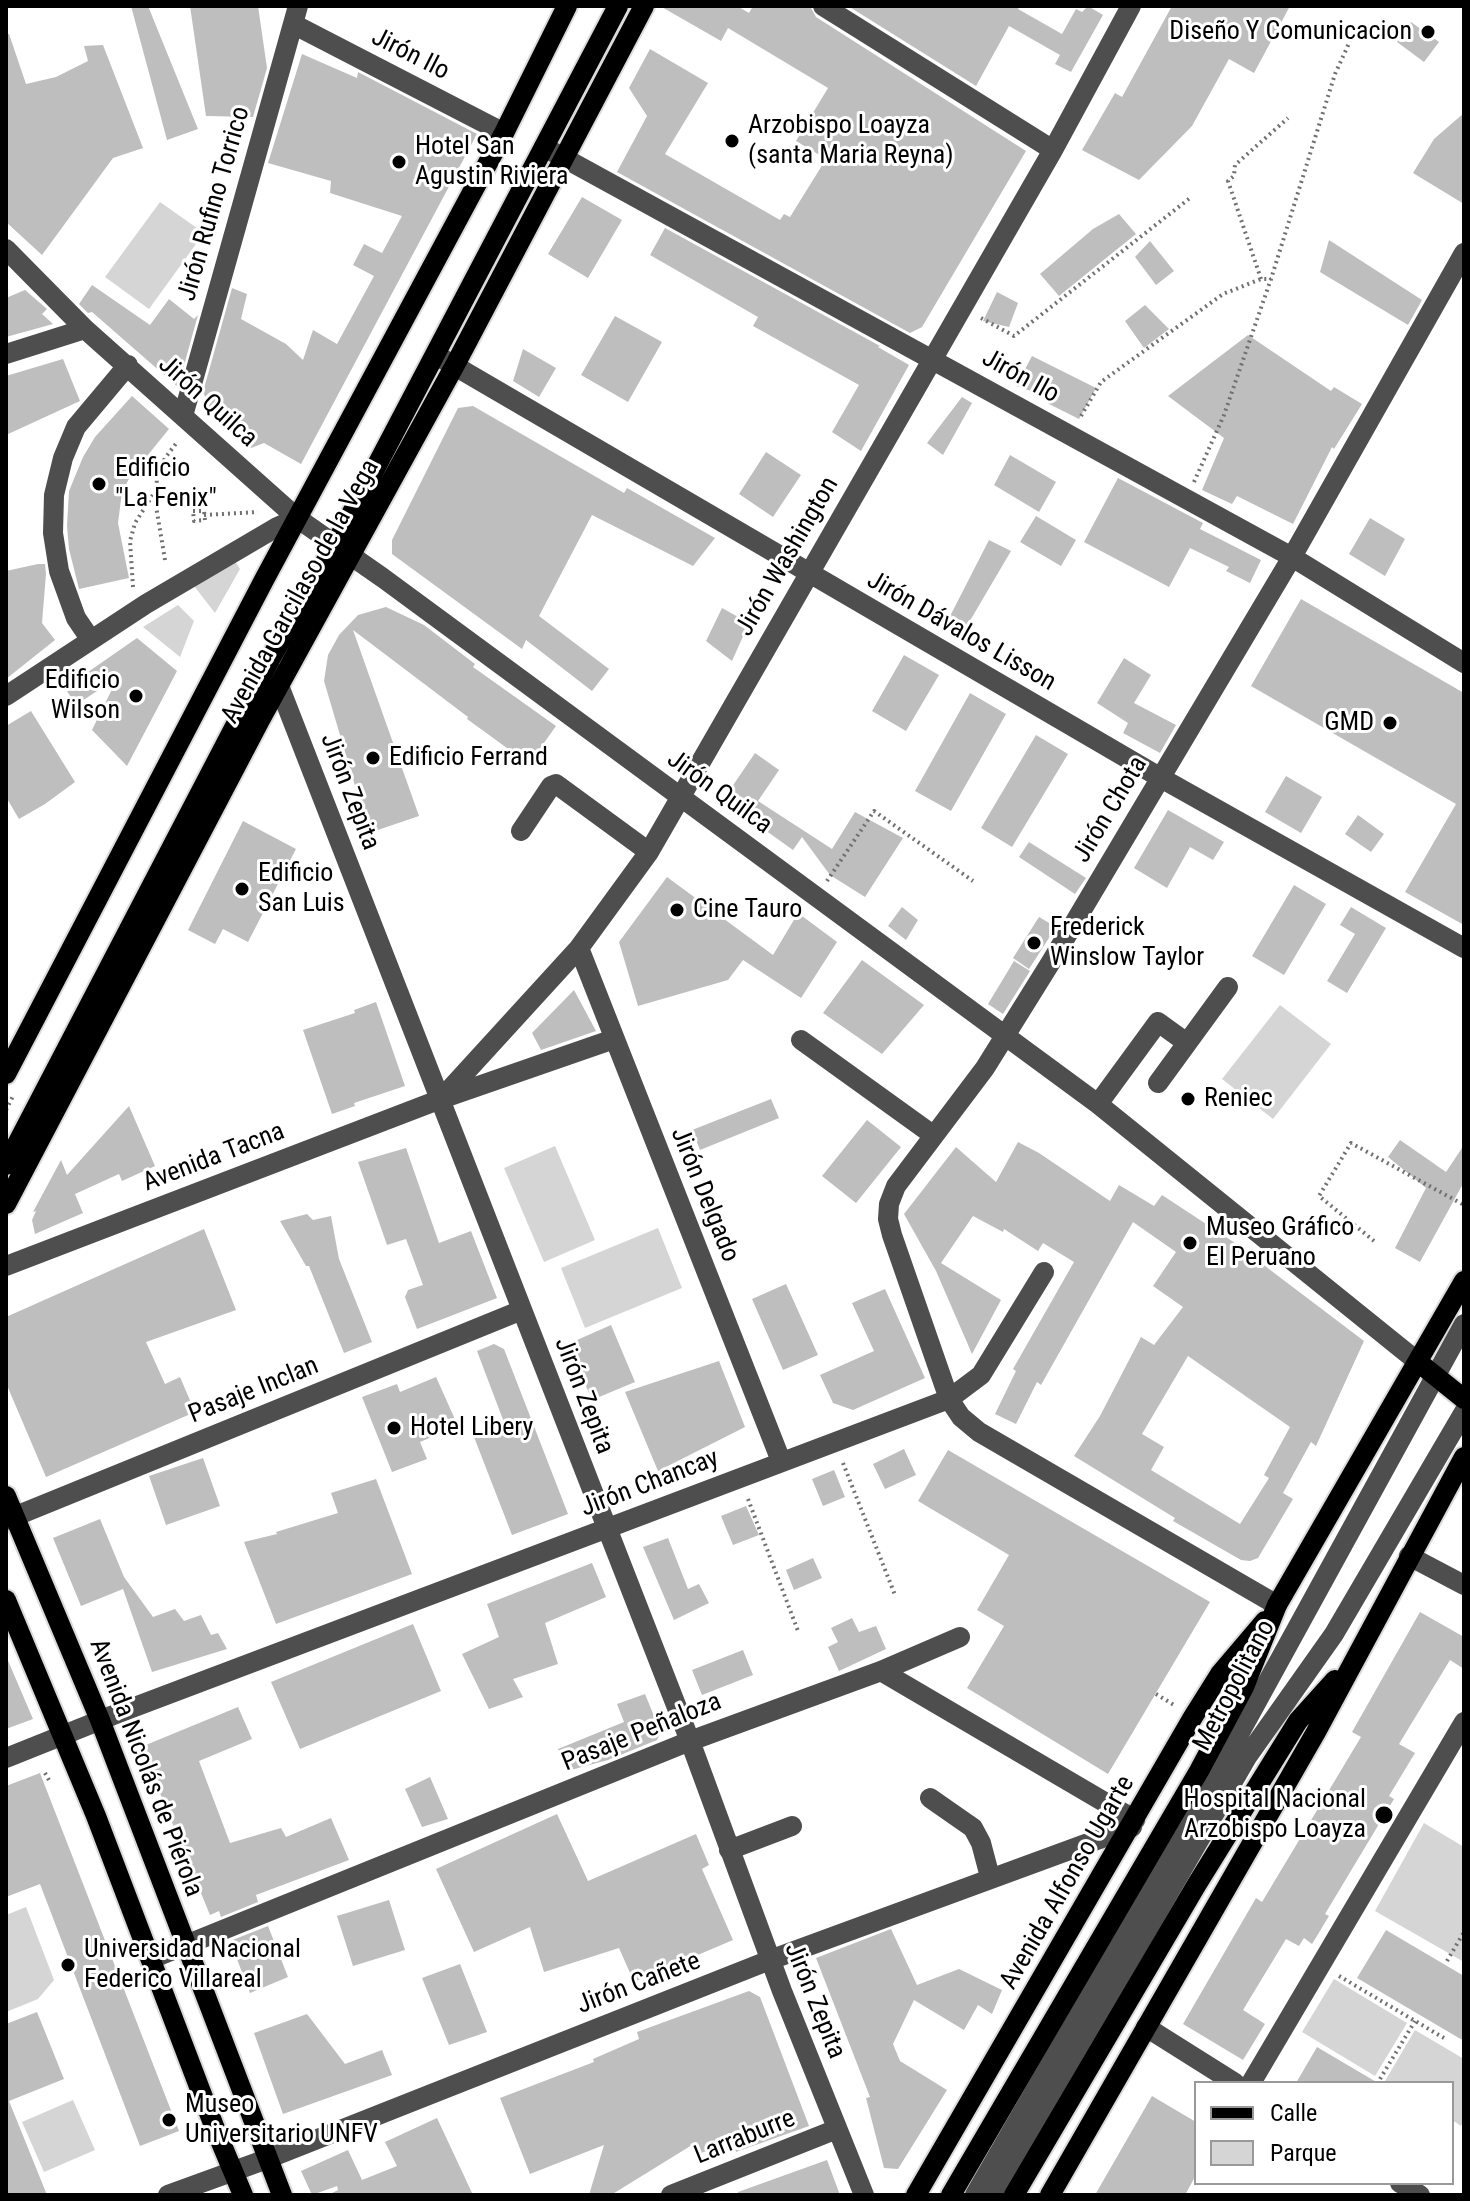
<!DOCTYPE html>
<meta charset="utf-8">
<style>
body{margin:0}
#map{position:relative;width:1470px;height:2201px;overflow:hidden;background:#fff;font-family:"Roboto Condensed",sans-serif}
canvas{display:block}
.frame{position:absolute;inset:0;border:8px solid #000;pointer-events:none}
.legend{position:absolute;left:1194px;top:2081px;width:260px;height:104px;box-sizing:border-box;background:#fff;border:2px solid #999;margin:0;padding:10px 14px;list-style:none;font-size:24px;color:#000}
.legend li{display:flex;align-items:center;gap:16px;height:40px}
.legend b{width:40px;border:2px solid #999}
</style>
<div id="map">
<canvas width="1470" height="2201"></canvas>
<div class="frame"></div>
<ul class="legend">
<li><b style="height:10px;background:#000"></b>Calle</li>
<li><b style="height:22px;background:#d5d5d5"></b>Parque</li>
</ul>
</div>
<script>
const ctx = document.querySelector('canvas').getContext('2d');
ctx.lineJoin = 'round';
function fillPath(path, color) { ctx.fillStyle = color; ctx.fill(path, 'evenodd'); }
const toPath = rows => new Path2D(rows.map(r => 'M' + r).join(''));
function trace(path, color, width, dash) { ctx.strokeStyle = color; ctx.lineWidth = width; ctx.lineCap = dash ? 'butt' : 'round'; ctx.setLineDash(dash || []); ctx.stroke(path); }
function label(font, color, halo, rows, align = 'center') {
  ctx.font = font + ' "Roboto Condensed",sans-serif'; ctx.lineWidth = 6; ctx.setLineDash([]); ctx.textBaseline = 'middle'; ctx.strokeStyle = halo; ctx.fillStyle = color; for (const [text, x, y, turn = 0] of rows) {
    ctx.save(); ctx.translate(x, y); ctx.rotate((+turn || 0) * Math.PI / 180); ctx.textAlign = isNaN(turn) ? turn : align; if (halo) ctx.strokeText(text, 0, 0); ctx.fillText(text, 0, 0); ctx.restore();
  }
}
const green = toPath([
 [160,202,204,233,149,309,105,277],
 [235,561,240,569,215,613,194,586],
 [178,605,194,621,180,657,143,627],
 [1280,1005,1331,1044,1273,1119,1222,1079],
 [555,1146,595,1240,544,1262,504,1168],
 [658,1228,682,1288,585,1328,561,1268],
 [1424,1823,1464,1847,1464,1962,1375,1911],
 [26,1907,54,1980,38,1999,6,2012,6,1915],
 [1334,1979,1407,2023,1375,2076,1302,2032],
 [1415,2030,1464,2059,1464,2120,1461,2126,1452,2120,1452,2083,1385,2081],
 [73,2100,95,2150,44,2172,22,2122]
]);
const building = toPath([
 [131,6,148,6,198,129,167,140],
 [190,6,258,6,267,68,253,117,206,116],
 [660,6,737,6,749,13,753,6,810,6,816,17,1026,151,922,327,910,333,617,172,647,116,629,88,650,49,708,83,665,154,780,220,784,214,790,217,826,159,796,141,828,88,728,28,721,41],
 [848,6,1020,6,1018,9,1062,34,1076,9,1082,12,1088,6,1103,15,1071,72,1055,64,1060,55,1009,26,976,86],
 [1172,6,1290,6,1254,73,1229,59,1192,126,1139,180,1082,150,1115,93,1122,97],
 [1411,22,1439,42,1424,62,1397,42],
 [6,34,9,34,26,84,56,77,88,61,84,46,103,45,143,148,113,158,42,255,6,222],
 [302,54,357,78,358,72,477,134,301,464,264,443,251,448,213,415,203,392,232,288,247,294,241,319,286,344,303,360,313,330,337,344,374,276,353,265,364,244,382,253,402,216,330,193,331,181,268,163],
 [1464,113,1464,204,1413,173,1434,139],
 [582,197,622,220,588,278,548,254],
 [1119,214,1136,234,1059,296,1040,274,1093,229],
 [665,228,880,346,878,347,909,365,861,451,832,432,859,385,753,326,758,317,650,255],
 [1329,240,1422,300,1408,325,1320,272],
 [1150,241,1174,271,1156,285,1135,257],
 [92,285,150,325,169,299,194,319,198,315,178,387,92,312,88,313,79,304],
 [25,290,47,309,42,314,53,324,6,337,6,298],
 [997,292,1018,303,1009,327,983,321],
 [1145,305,1169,329,1144,348,1125,321],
 [615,316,662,342,628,402,581,375],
 [1248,335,1331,391,1334,387,1362,404,1334,449,1332,447,1293,524,1237,496,1232,504,1202,490,1224,438,1168,396],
 [523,349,556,368,539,397,513,381],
 [1032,356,1096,388,1079,419,1049,404,1052,398,1016,386],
 [63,359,80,401,6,435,6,376],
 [132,396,169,429,130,477,122,492,118,523,129,578,79,589,69,549,67,526,69,491,83,457,95,437],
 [962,397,972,403,943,455,927,443],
 [473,406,624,493,627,488,715,538,693,566,592,515,539,616,609,669,592,691,526,640,522,649,392,554,392,540,458,408],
 [766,452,801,475,773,517,739,494],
 [1010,455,1056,482,1039,512,994,485],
 [1118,478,1203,523,1200,529,1261,560,1250,583,1226,571,1229,567,1190,548,1169,587,1084,542],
 [1036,516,1076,540,1061,566,1020,542],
 [1370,518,1405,539,1385,576,1349,554],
 [989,540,1011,551,961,636,946,624],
 [38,564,45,564,46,574,42,623,55,640,6,679,6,571],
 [1301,599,1464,693,1464,925,1405,892,1456,804,1251,686],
 [386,607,424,625,475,664,473,667,556,726,529,764,467,719,468,717,353,630,419,816,369,833,324,681,328,655,339,635,358,615],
 [722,608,749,623,732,661,706,641],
 [137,638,177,671,127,766,92,730,118,677,76,705,65,688],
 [904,655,939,675,906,731,872,711],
 [1124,658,1151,675,1134,703,1176,725,1160,753,1123,733,1128,723,1097,703],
 [970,693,1006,714,951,811,915,791],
 [31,711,75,782,45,804,19,819,6,797,6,726],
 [1036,735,1068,754,1012,847,981,828],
 [755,753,779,770,758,801,832,849,855,812,903,838,865,897,830,875,802,837,793,850,723,800],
 [1286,776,1322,797,1301,833,1265,812],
 [1168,810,1224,842,1213,860,1190,847,1167,888,1134,868],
 [1358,815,1384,834,1371,852,1345,834],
 [243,821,296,849,248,942,223,929,215,944,188,930],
 [1029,842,1086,878,1075,894,1019,857],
 [667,877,773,955,798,913,837,942,801,998,743,960,728,980,638,1006,619,942],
 [1294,885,1326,904,1284,975,1252,956],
 [902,907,918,920,906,940,888,926],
 [1351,907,1386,928,1347,993,1327,981,1355,934,1340,925],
 [1039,917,1056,927,1029,969,1013,958],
 [862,960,924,1005,882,1054,823,1013],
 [1014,961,1030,971,1003,1014,988,1004],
 [574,990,596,1031,541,1050,532,1033],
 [376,1002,405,1086,354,1103,355,1106,332,1114,303,1030,355,1013,354,1010],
 [771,1099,779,1118,700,1150,692,1130],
 [129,1106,155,1166,122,1181,119,1174,75,1194,83,1213,35,1234,32,1220,36,1211,33,1212,61,1160,67,1175],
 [867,1120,901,1147,856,1203,822,1176],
 [1400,1140,1446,1172,1464,1145,1464,1182,1420,1262,1395,1248,1426,1188,1388,1157],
 [1018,1142,1039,1153,1110,1201,1119,1185,1154,1206,1162,1195,1232,1241,1364,1341,1316,1446,1311,1442,1283,1493,1293,1499,1258,1558,1250,1561,1241,1560,1173,1521,1175,1518,1074,1456,1100,1416,1141,1337,1154,1345,1183,1307,1153,1286,1176,1252,1133,1222,1041,1385,1037,1382,1016,1424,995,1414,1016,1371,1013,1369,1074,1262,1043,1243,1038,1251,1004,1229,1003,1232,973,1216,941,1263,1001,1300,972,1354,936,1271,904,1214,956,1147,996,1182],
 [1188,1356,1290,1427,1264,1475,1269,1478,1240,1524,1151,1470,1164,1447,1142,1434],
 [406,1148,439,1243,471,1231,497,1298,417,1329,405,1297,408,1290,423,1285,406,1239,387,1245,358,1162],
 [307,1214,313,1220,331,1216,339,1259,372,1342,344,1353,309,1266,306,1266,280,1221],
 [204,1229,236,1310,146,1342,165,1384,180,1377,195,1412,46,1477,6,1383,6,1317],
 [786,1284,818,1355,783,1370,752,1299],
 [885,1289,925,1378,853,1410,833,1403,820,1375,874,1351,852,1303],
 [611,1325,635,1382,592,1400,568,1344],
 [494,1344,504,1349,568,1514,512,1535,474,1437,505,1425,477,1351],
 [719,1361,745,1427,658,1471,625,1392],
 [436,1377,458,1426,420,1442,427,1459,392,1472,362,1397,397,1384,400,1392],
 [904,1449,916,1475,885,1489,873,1464],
 [948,1450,1210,1602,1108,1774,967,1688,1004,1626,977,1610,1009,1555,918,1501],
 [203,1458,220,1506,166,1525,149,1476],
 [834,1470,845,1497,823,1506,812,1479],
 [376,1479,412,1574,276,1624,244,1542,277,1534,276,1532,338,1513,331,1493],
 [746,1506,759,1535,733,1545,721,1516],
 [100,1519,124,1577,153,1617,175,1609,184,1621,201,1615,211,1635,218,1633,227,1649,152,1672,123,1589,81,1606,53,1538],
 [668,1538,688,1589,699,1584,709,1603,674,1620,643,1547],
 [813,1558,822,1578,794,1590,786,1570],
 [592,1563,606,1597,545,1623,558,1664,513,1679,523,1697,489,1709,462,1654,499,1637,487,1604],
 [1420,1612,1464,1637,1464,1669,1450,1660,1399,1744,1415,1753,1389,1796,1394,1799,1325,1914,1329,1916,1312,1944,1304,1938,1299,1946,1286,1939,1243,2010,1265,2024,1243,2060,1183,2024,1256,1898,1262,1902,1361,1737,1352,1732],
 [852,1618,859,1632,876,1626,886,1649,839,1671,828,1647,838,1642,831,1628],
 [413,1624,441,1691,300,1749,271,1682],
 [743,1650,753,1675,702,1695,692,1670],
 [6,1656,33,1719,6,1729],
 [645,1694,661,1733,657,1740,608,1760,567,1771,558,1749,624,1722,617,1704],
 [238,1707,252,1739,199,1761,230,1843,281,1828,286,1837,331,1818,349,1860,256,1895,258,1902,221,1917,219,1911,210,1915,141,1747],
 [40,1773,179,2131,140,2146,40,1884,6,1897,6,1786],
 [430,1777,448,1819,422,1827,405,1789],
 [557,1814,588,1881,696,1834,709,1865,702,1869,733,1940,634,1982,619,1948,544,1972,530,1927,474,1952,436,1869],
 [389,1900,405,1950,353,1966,337,1916],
 [268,1926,288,1977,250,1993,230,1941],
 [891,1929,917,1985,959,1969,1002,1990,992,2014,978,2005,964,2030,914,2000,893,2044,900,2061,947,2090,898,2169,884,2168,866,2098,870,2097,816,1958],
 [1386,1930,1464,1976,1464,2041,1357,1978],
 [460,1964,487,2032,449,2045,422,1978],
 [749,1991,760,1997,809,2126,736,2152,733,2142,695,2155,692,2145,611,2195,589,2195,604,2145,530,2174,500,2098,594,2062,593,2059,639,2039,637,2032],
 [37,2012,64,2079,9,2101,47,2195,6,2195,6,2024],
 [307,2014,345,2064,382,2050,392,2075,283,2114,254,2033],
 [1317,2047,1378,2083,1296,2083],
 [1152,2096,1196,2122,1196,2175,1185,2195,1095,2195],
 [437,2118,473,2195,328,2195,338,2190,337,2186,312,2195,301,2171,348,2150,362,2180,397,2166,385,2142],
 [827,2160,840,2195,738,2195,738,2192]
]);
const path = toPath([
 [1261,279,1228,181,1234,176,1235,165,1288,118],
 [981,318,1014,336,1190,198],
 [1081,416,1101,382,1223,294,1261,279,1271,279],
 [1194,482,1224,415,1271,279,1335,74,1351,39],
 [193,511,204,511,205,520,194,521,193,511],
 [204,515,258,512],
 [165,560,156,506,157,476,165,458,178,441],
 [133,587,130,541,135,523,156,490],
 [827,881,874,811,973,881],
 [6,1110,14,1094],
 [1374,1241,1319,1196,1351,1143,1464,1205],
 [843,1463,895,1595],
 [748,1499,798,1631],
 [1156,1694,1174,1705],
 [45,1773,50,1782],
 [1447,1961,1464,1932],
 [1339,1976,1444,2038],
 [1380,2079,1415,2021]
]);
const minor = toPath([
 [823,6,1053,150],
 [293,24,504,133],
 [544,147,1292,557,1464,663],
 [6,249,85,329,297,518,383,578,1098,1104,1418,1362],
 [6,354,85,329],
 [436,355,1161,778,1464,948],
 [183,416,298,6],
 [91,640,76,618,59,571,53,533,54,495,63,458,76,427,128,365],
 [274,673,690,1741,782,1991,864,2195],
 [6,696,146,604,277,527,297,518],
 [521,831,551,786,556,784,649,852],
 [579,948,781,1461],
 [801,1040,933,1135],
 [1158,1083,1228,987],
 [441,1099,579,948,649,852,1053,150,1131,6],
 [1098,1104,1158,1022,1187,1043],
 [6,1266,441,1099,614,1039],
 [6,1520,522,1310],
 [1409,1556,1464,1585],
 [1277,1605,979,1432,961,1417,949,1399,892,1235,888,1219,889,1204,896,1186,985,1068,1051,962,1292,557,1464,253],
 [881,1671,960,1637],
 [6,1758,116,1714,949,1399,981,1375,1044,1272],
 [930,1798,973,1828,981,1843,990,1877],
 [729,1850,792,1826],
 [151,1959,690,1741,881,1671,1135,1820],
 [1146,2027,1235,2083],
 [1251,2083,1464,1722],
 [1400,2183,1420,2195],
 [168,2195,267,2159,770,1960,1132,1827],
 [671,2195,837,2129],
 [975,2195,1210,1787,1464,1324],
 [994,2195,1247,1757,1334,1634,1464,1412]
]);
const major = toPath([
 [6,1074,264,580,504,133,567,6],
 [6,1165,268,663,335,545,618,6],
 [6,1204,260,720,455,365,644,6],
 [1418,1362,1464,1399],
 [6,1496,100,1720,282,2195],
 [6,1600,96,1816,214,2126,243,2195],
 [916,2195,1193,1717,1220,1674,1265,1621],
 [951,2195,1199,1771,1244,1687,1277,1605,1464,1281],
 [1014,2195,1197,1884,1298,1721,1335,1680],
 [1050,2195,1316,1732,1464,1457]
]);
const markers = [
 [1428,32,8,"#000"],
 [732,141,8,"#000"],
 [399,162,8,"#000"],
 [99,484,8,"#000"],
 [136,696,8,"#000"],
 [1390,723,8,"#000"],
 [373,758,8,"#000"],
 [242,889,8,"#000"],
 [677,910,8,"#000"],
 [1034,943,8,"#000"],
 [1188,1099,8,"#000"],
 [1190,1243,8,"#000"],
 [394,1428,8,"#000"],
 [1384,1815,10,"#000"],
 [68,1965,8,"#000"],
 [169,2120,8,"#000"]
];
const poiNames = [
 ["Diseño Y Comunicacion",1412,32,"right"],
 ["Arzobispo Loayza",748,126],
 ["(santa Maria Reyna)",748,156],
 ["Hotel San",415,147],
 ["Agustin Riviera",415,177],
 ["Edificio",115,469],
 ["\"La Fenix\"",115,499],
 ["Edificio",120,681,"right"],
 ["Wilson",120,711,"right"],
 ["GMD",1374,723,"right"],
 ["Edificio Ferrand",389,758],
 ["Edificio",258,874],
 ["San Luis",258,904],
 ["Cine Tauro",693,910],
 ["Frederick",1050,928],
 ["Winslow Taylor",1050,958],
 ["Reniec",1204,1099],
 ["Museo Gráfico",1206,1228],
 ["El Peruano",1206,1258],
 ["Hotel Libery",410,1428],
 ["Hospital Nacional",1366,1800,"right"],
 ["Arzobispo Loayza",1366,1830,"right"],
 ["Universidad Nacional",84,1950],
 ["Federico Villareal",84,1980],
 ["Museo",185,2105],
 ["Universitario UNFV",185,2135]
];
const streetNames = [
 ["Jirón Ilo",410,55,27],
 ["Jirón Rufino Torrico",215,204,-74],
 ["Jirón Ilo",1020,377,29],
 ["Jirón Quilca",207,402,42],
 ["Jirón Washington",788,557,-60],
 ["Avenida Garcilaso de la Vega",301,592,-61],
 ["Jirón Dávalos Lisson",961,632,30],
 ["Jirón Zepita",349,792,69],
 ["Jirón Quilca",719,793,36],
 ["Jirón Chota",1111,810,-59],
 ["Avenida Tacna",214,1158,-21],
 ["Jirón Delgado",704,1195,68],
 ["Pasaje Inclan",254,1391,-22],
 ["Jirón Zepita",583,1396,69],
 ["Jirón Chancay",650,1484,-21],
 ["Metropolitano",1235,1686,-62],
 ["Pasaje Peñaloza",642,1733,-22],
 ["Avenida Nicolás de Piérola",145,1768,69],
 ["Avenida Alfonso Ugarte",1068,1883,-60],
 ["Jirón Cañete",639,1984,-21],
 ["Jirón Zepita",814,2001,68],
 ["Larraburre",745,2138,-22]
];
fillPath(green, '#d5d5d5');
fillPath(building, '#bebebe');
trace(major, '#dbdbdb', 24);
trace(path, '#707070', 4, [2, 4]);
trace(minor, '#4e4e4e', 20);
trace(major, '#000', 20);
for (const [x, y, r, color] of markers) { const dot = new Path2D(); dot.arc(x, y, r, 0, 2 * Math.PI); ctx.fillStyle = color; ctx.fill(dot); trace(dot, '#fff', 3); }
label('26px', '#000', '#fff', poiNames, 'left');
label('26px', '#000', '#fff', streetNames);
</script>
